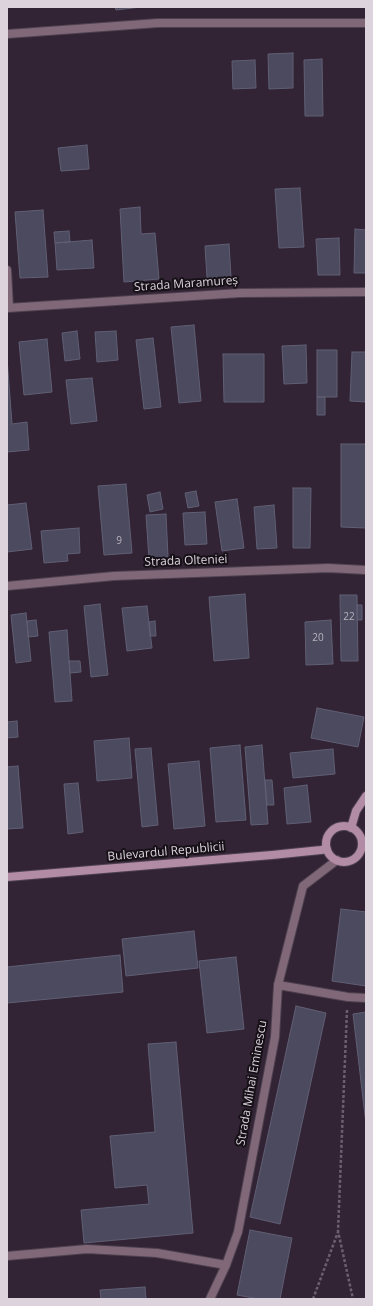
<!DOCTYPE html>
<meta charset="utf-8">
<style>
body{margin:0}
#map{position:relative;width:373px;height:1306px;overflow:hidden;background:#322434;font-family:"Open Sans",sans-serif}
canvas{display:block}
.frame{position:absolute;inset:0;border:8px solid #ddd3dd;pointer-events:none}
</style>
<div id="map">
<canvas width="373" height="1306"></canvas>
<div class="frame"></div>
</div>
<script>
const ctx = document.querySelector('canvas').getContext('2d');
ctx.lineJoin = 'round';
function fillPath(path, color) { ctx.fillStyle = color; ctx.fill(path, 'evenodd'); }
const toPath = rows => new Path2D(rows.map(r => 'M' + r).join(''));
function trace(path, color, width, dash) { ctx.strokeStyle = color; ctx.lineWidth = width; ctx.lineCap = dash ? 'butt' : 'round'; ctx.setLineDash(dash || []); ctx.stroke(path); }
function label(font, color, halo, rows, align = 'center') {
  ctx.font = font + ' "Open Sans",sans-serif'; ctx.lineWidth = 4; ctx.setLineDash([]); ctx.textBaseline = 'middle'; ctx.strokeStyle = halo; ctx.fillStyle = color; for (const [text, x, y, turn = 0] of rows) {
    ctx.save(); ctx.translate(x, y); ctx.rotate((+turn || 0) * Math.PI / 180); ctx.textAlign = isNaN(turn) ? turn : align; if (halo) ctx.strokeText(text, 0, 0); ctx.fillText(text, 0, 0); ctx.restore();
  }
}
const building = toPath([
 [115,7,141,7,116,10,115,7],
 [293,53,293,88,269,89,268,54,293,53],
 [322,59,323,116,305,116,304,60,322,59],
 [255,60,256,88,233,89,232,61,255,60],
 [87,145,89,169,61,171,58,148,87,145],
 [300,188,304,247,279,248,275,189,300,188],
 [140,207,141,234,155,233,159,279,124,282,120,209,140,207],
 [43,210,48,277,20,278,15,212,43,210],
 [355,229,366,230,366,273,354,273,355,229],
 [69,231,70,242,55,243,54,232,69,231],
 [339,238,340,275,318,275,316,239,339,238],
 [92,240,94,268,57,270,55,243,92,240],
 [229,244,231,277,207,278,205,246,229,244],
 [194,325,201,401,179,403,171,327,194,325],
 [77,331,80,359,65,361,62,333,77,331],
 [116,331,118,360,97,362,95,332,116,331],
 [153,338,161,407,144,409,136,340,153,338],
 [47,339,52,392,24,395,19,342,47,339],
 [306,345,307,383,284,384,282,346,306,345],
 [317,350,337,350,337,397,317,397,317,350],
 [352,352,366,352,366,402,350,401,352,352],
 [223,354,264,354,264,402,224,402,223,354],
 [7,358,12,424,27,422,29,450,7,452,7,358],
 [92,378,97,421,71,424,66,380,92,378],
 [317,397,325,397,325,415,317,415,317,397],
 [341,444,366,444,366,528,341,527,341,444],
 [126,484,132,553,104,555,98,486,126,484],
 [293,488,311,488,310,548,293,548,293,488],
 [196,491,199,506,188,508,185,493,196,491],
 [160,492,163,509,150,512,147,495,160,492],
 [237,499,244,548,222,551,215,502,237,499],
 [26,503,32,549,7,552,7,505,26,503],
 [274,505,277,548,257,549,254,507,274,505],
 [205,512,207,544,185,545,183,513,205,512],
 [166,514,168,557,149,559,146,515,166,514],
 [79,528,80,553,67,554,68,561,44,563,41,531,79,528],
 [245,594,249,658,214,661,209,597,245,594],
 [340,595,357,595,358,661,341,661,340,595],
 [100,604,108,675,91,677,84,606,100,604],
 [357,605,362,605,362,620,357,620,357,605],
 [147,606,152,648,127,651,122,608,147,606],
 [26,613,31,661,16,663,11,615,26,613],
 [36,620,38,636,28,637,27,621,36,620],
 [331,620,333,664,306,665,305,622,331,620],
 [155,621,156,636,150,636,149,622,155,621],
 [67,630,72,701,55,702,49,632,67,630],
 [69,661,80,661,81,672,70,673,69,661],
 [317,708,364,717,358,747,311,738,317,708],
 [17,721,18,737,7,738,7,722,17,721],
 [129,738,132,778,97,781,94,741,129,738],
 [240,745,246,820,216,822,210,748,240,745],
 [262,745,268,824,251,825,245,747,262,745],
 [151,748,158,825,142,827,135,749,151,748],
 [333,749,335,774,293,778,290,753,333,749],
 [199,761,205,826,174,829,168,764,199,761],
 [18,766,23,828,7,829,7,767,18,766],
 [265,780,272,780,274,805,267,805,265,780],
 [78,783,83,832,68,834,64,784,78,783],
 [307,785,311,822,287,824,284,788,307,785],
 [341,909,366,912,366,986,332,981,341,909],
 [194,931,198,968,126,976,122,939,194,931],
 [120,955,123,992,7,1003,7,967,120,955],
 [236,957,244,1029,207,1033,199,961,236,957],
 [296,1006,326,1013,280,1224,250,1217,296,1006],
 [366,1012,366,1124,353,1014,366,1012],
 [176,1042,193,1233,84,1243,81,1210,149,1204,147,1185,115,1188,110,1136,155,1132,148,1044,176,1042],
 [250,1230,292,1238,280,1299,259,1299,237,1295,250,1230],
 [145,1287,146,1299,101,1299,100,1290,145,1287]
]);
const path = toPath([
 [347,1010,338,1231,353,1299],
 [313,1299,338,1232]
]);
const lane = toPath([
 [278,985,348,997,366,998]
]);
const street = toPath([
 [7,34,158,23,366,23],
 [7,270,9,308],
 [7,308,240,293,366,292],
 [7,586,114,576,328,568,366,570],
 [7,1256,87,1249,157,1253,226,1265],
 [210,1299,226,1265,238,1232,275,1037,278,985,303,886,337,860]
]);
const secondary = toPath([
 '326 844a18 18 0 1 1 36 0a18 18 0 1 1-36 0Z',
 [351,828,356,811,366,796],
 [7,877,272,855,321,850,327,849]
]);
const numberNames = [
 ["9",119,541],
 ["22",349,617],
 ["20",318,638]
];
const streetNames = [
 ["Strada Maramureș",186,284,-4],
 ["Strada Olteniei",186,561,-2],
 ["Bulevardul Republicii",166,852,-5],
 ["Strada Mihai Eminescu",252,1083,-80]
];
fillPath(building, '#4b4a5f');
trace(building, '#605f75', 1);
trace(lane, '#4d404f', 10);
trace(street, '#4d404f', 10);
trace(secondary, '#4d404f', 10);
trace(path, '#6c5f6d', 2.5, [3, 2]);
trace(lane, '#816878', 8);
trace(street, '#816878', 8);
trace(secondary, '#b28ba4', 8);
label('10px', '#b8b1be', null, numberNames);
label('12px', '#ddd3dd', '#161017', streetNames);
</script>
